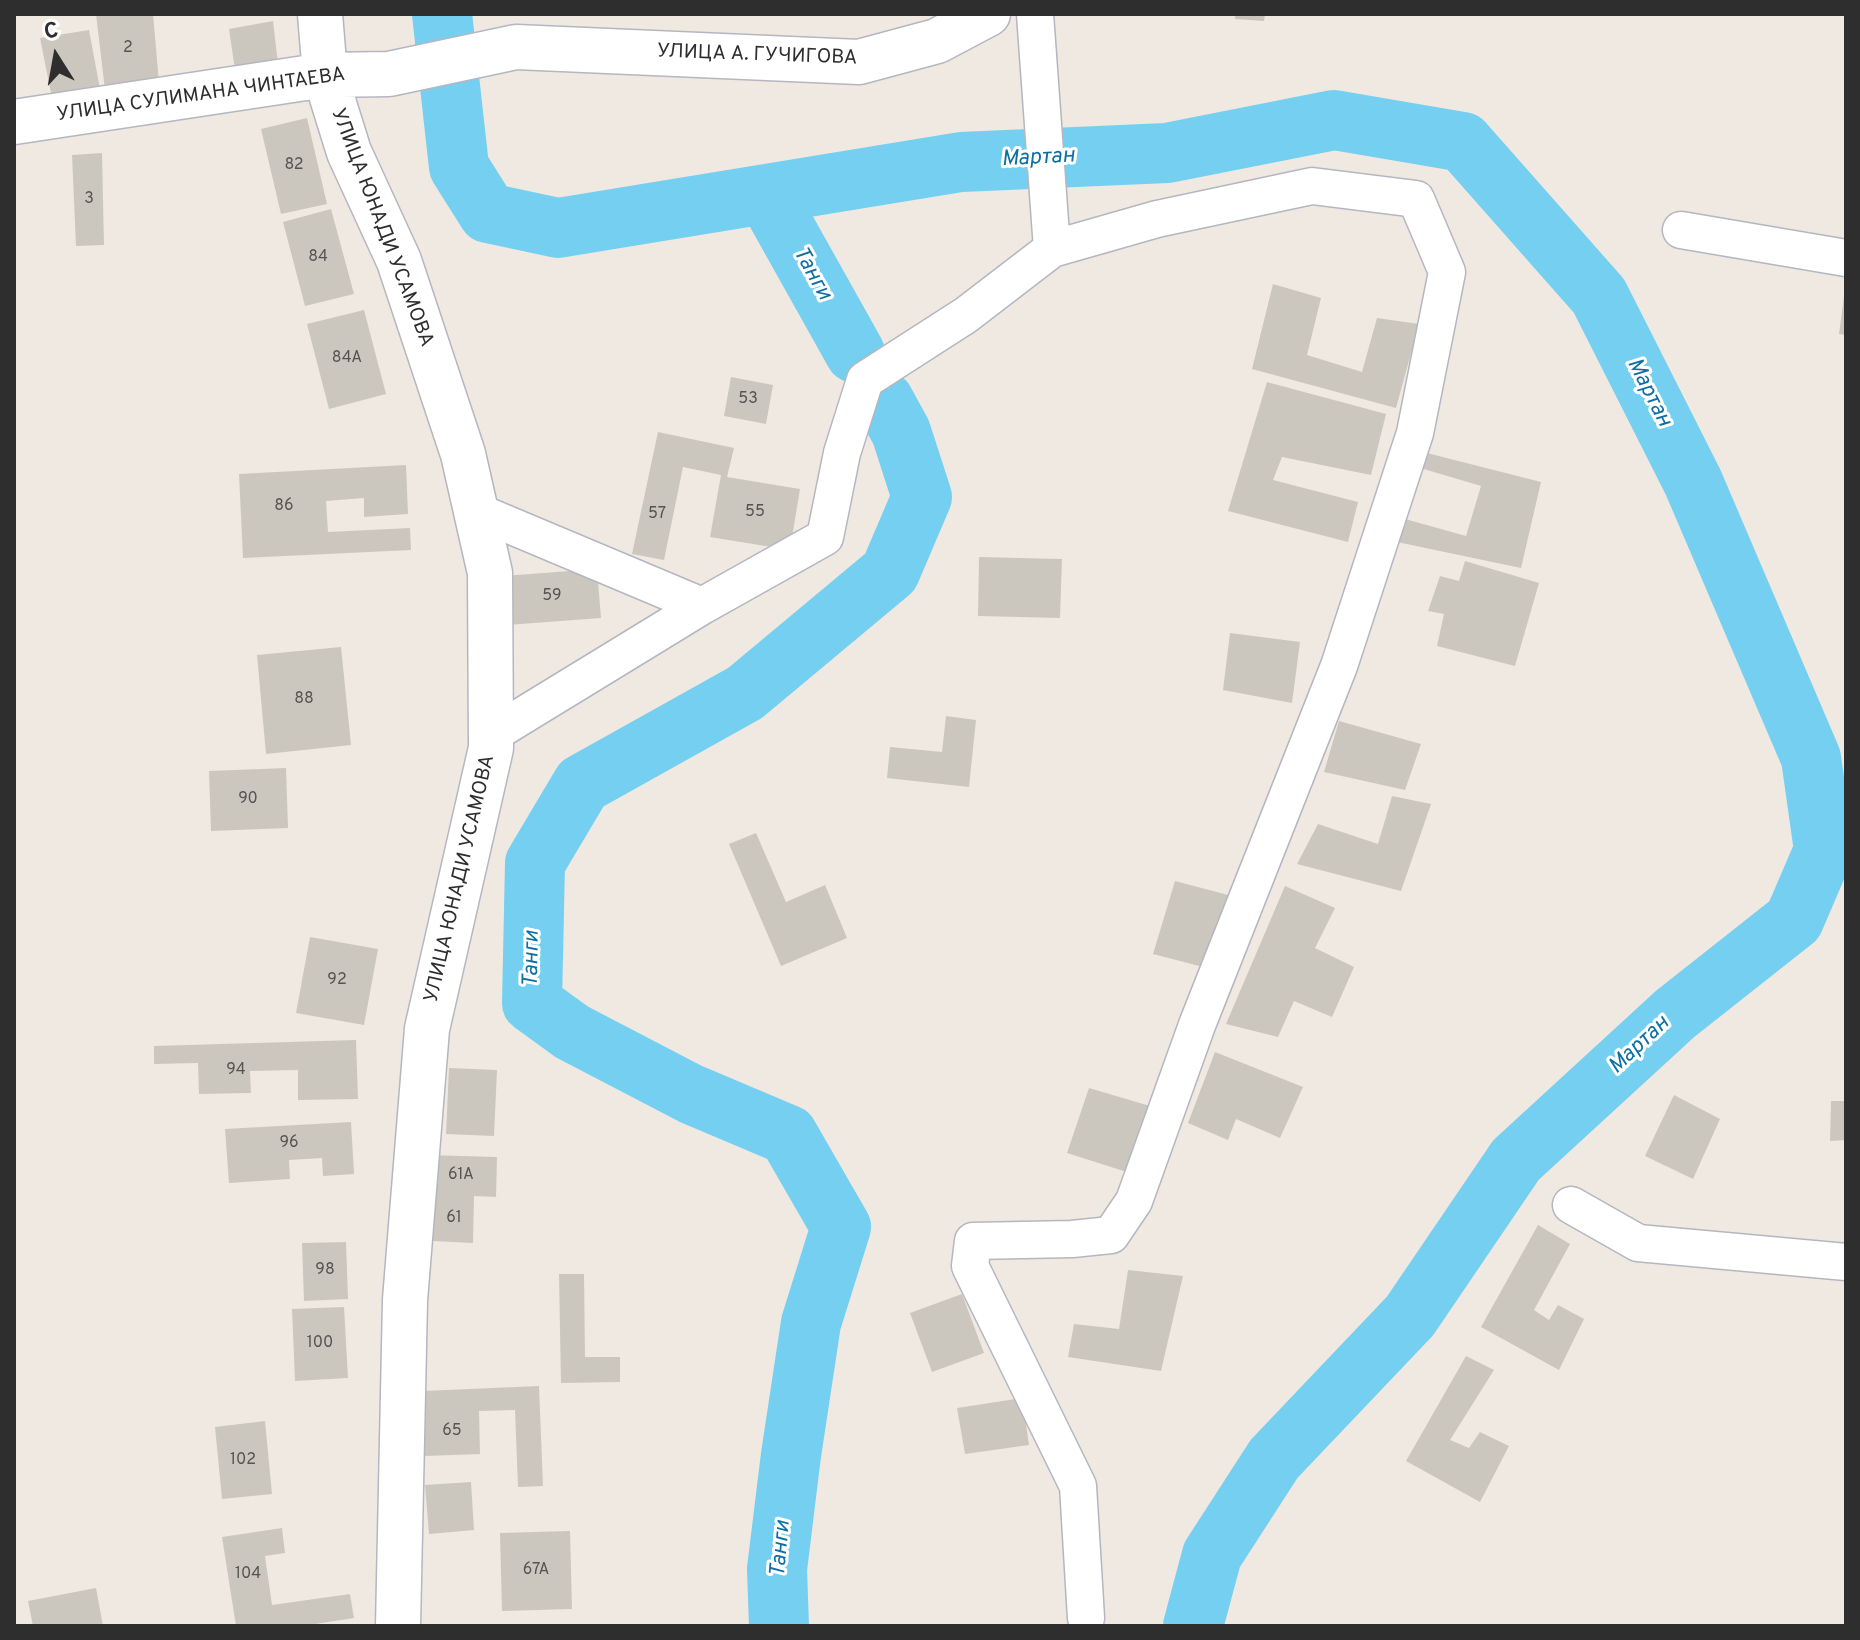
<!DOCTYPE html>
<meta charset="utf-8">
<style>
body{margin:0}
#map{position:relative;width:1860px;height:1640px;overflow:hidden;background:#efe9e1;font-family:Overpass,sans-serif}
canvas{display:block}
.frame{position:absolute;inset:0;border:16px solid #2e2e2e;pointer-events:none}
.north{position:absolute;left:16px;top:16px;width:80px;height:80px;-webkit-text-stroke:6px #fff;paint-order:stroke;rotate:349deg;font-size:22px;font-weight:700;line-height:32px;text-align:center;color:#2e2e2e}
.north::after{content:'';display:block;margin:auto;width:28px;height:36px;background:#2e2e2e;clip-path:polygon(50% 0,100% 100%,50% 72%,0 100%)}
</style>
<div id="map">
<canvas width="1860" height="1640"></canvas>
<div class="frame"></div>
<div class="north">С</div>
</div>
<script>
const ctx = document.querySelector('canvas').getContext('2d');
ctx.lineJoin = 'round';
const toPath = rows => new Path2D(rows.map(r => 'M' + r).join(''));
function trace(path, color, width, dash) { ctx.strokeStyle = color; ctx.lineWidth = width; ctx.lineCap = dash ? 'butt' : 'round'; ctx.setLineDash(dash || []); ctx.stroke(path); }
function fillPath(path, color) { ctx.fillStyle = color; ctx.fill(path, 'evenodd'); }
function label(font, color, halo, rows, align = 'center') {
  ctx.font = font + ' Overpass,sans-serif'; ctx.lineWidth = 6; ctx.setLineDash([]); ctx.textBaseline = 'middle'; ctx.strokeStyle = halo; ctx.fillStyle = color; for (const [text, x, y, turn = 0] of rows) {
    ctx.save(); ctx.translate(x, y); ctx.rotate((+turn || 0) * Math.PI / 180); ctx.textAlign = isNaN(turn) ? turn : align; if (halo) ctx.strokeText(text, 0, 0); ctx.fillText(text, 0, 0); ctx.restore();
  }
}
const river = toPath([
 [442,14,459,167,488,213,558,228,961,162,1167,153,1334,120,1463,142,1599,296,1693,482,1811,758,1824,850,1794,920,1675,1014,1516,1160,1410,1316,1274,1459,1212,1555,1193,1626],
 [766,194,855,353],
 [779,1626,777,1569,791,1455,811,1323,841,1227,788,1135,691,1094,572,1032,532,1003,535,863,582,784,745,693,890,572,922,497,901,432,884,401]
]);
const building = toPath([
 [96,14,153,14,159,83,105,90],
 [1235,14,1265,14,1264,21,1235,19],
 [273,21,278,64,235,70,229,29],
 [89,30,100,89,52,98,40,38],
 [307,118,327,204,281,214,261,129],
 [102,153,104,245,76,246,72,155],
 [331,209,354,294,305,306,283,222],
 [1273,284,1321,298,1307,355,1362,372,1377,318,1419,324,1396,408,1252,369],
 [1844,296,1846,296,1846,335,1839,334],
 [364,310,386,394,329,409,307,324],
 [731,377,773,385,766,424,724,416],
 [1267,382,1386,414,1371,475,1282,457,1273,480,1358,502,1348,542,1228,511],
 [658,432,734,448,727,477,800,489,790,550,710,537,721,475,683,467,664,560,632,554],
 [1423,452,1541,482,1521,568,1397,542,1405,519,1466,536,1481,486,1417,467],
 [406,465,408,514,364,517,364,498,326,501,328,532,410,528,411,550,243,558,239,474],
 [979,557,1062,559,1060,618,978,616],
 [1465,561,1539,583,1515,666,1437,646,1444,614,1428,611,1440,576,1459,581],
 [597,569,601,618,507,625,503,576],
 [1230,633,1300,642,1292,703,1223,690],
 [341,647,351,745,266,754,257,655],
 [946,716,976,720,969,787,887,778,890,747,942,752],
 [1339,721,1421,744,1405,790,1324,772],
 [286,768,288,828,211,831,209,771],
 [1392,796,1431,804,1401,891,1297,864,1318,824,1378,844],
 [756,833,786,902,825,885,847,938,781,966,729,844],
 [1175,881,1232,896,1207,968,1153,954],
 [1285,886,1335,908,1315,948,1354,967,1332,1017,1294,1001,1278,1037,1226,1024],
 [310,937,378,949,364,1025,296,1013],
 [356,1040,358,1099,298,1100,298,1070,250,1071,251,1093,199,1094,198,1063,154,1064,154,1046],
 [1215,1052,1303,1087,1280,1138,1236,1119,1228,1140,1188,1123],
 [449,1068,497,1070,494,1136,446,1134],
 [1089,1088,1157,1108,1133,1174,1067,1153],
 [1674,1095,1720,1119,1693,1179,1645,1156],
 [1831,1101,1846,1101,1846,1140,1830,1141],
 [351,1122,354,1174,323,1176,322,1158,289,1160,290,1179,229,1183,225,1129],
 [426,1155,497,1157,496,1197,474,1196,473,1243,433,1241,434,1195],
 [1538,1225,1570,1244,1534,1310,1549,1320,1558,1305,1584,1319,1559,1370,1481,1327],
 [346,1242,348,1299,304,1301,302,1243],
 [1128,1270,1183,1276,1161,1371,1068,1357,1074,1324,1119,1329],
 [559,1274,584,1274,585,1357,620,1357,620,1382,561,1383],
 [962,1294,984,1353,932,1372,910,1313],
 [344,1307,348,1378,295,1381,292,1309],
 [1466,1356,1494,1370,1450,1440,1469,1448,1480,1432,1509,1446,1480,1502,1406,1461],
 [539,1386,543,1486,518,1487,515,1410,479,1411,480,1454,425,1456,423,1391],
 [1022,1398,1029,1445,965,1454,957,1408],
 [265,1421,272,1494,222,1499,215,1427],
 [471,1482,474,1530,429,1534,425,1485],
 [282,1528,285,1553,265,1556,272,1605,350,1594,354,1618,302,1626,236,1626,222,1537],
 [570,1531,572,1609,502,1611,500,1533],
 [96,1588,103,1626,33,1626,28,1601]
]);
const street = toPath([
 [1035,14,1052,249,1157,219,1312,186,1416,199,1447,272,1415,433,1339,666,1197,1025,1134,1201,1111,1235,1072,1239,973,1241,970,1266,1078,1486,1086,1618],
 [1681,230,1846,258],
 [476,511,702,606],
 [491,735,702,606,825,537,842,453,865,380,966,315,1052,249],
 [1571,1205,1638,1243,1846,1262]
]);
const secondary = toPath([
 [320,14,325,75,349,152,399,261,463,454,490,573,491,748,427,1029,405,1300,398,1626],
 [14,122,325,75,389,74,516,47,859,62,937,41,988,14]
]);
const numberNames = [
 ["2",128,49],
 ["82",294,166],
 ["3",89,200],
 ["84",318,258],
 ["84А",347,359],
 ["53",748,400],
 ["86",284,507],
 ["55",755,513],
 ["57",657,515],
 ["59",552,597],
 ["88",304,700],
 ["90",248,800],
 ["92",337,981],
 ["94",236,1071],
 ["96",289,1144],
 ["61А",461,1176],
 ["61",454,1219],
 ["98",325,1271],
 ["100",320,1344],
 ["65",452,1432],
 ["102",243,1461],
 ["67А",536,1571],
 ["104",248,1575]
];
const streetNames = [
 ["УЛИЦА А. ГУЧИГОВА",757,56,2],
 ["УЛИЦА СУЛИМАНА ЧИНТАЕВА",201,96,-8],
 ["УЛИЦА ЮНАДИ УСАМОВА",381,228,69],
 ["УЛИЦА ЮНАДИ УСАМОВА",461,879,-77]
];
const waterNames = [
 ["Мартан",1038,159,-3],
 ["Танги",811,274,61],
 ["Мартан",1648,393,63],
 ["Танги",533,959,-89],
 ["Мартан",1640,1046,-43],
 ["Танги",782,1549,-85]
];
trace(river, '#75cff0', 60);
fillPath(building, '#cbc7bf');
trace(street, '#b4b7c1', 39);
trace(secondary, '#b4b7c1', 47);
trace(street, '#fff', 36);
trace(secondary, '#fff', 44);
label('16px', '#555452', null, numberNames);
label('20px', '#2e2e2e', '#fff', streetNames);
label('italic 22px', '#0d6fa3', '#fff', waterNames);
</script>
